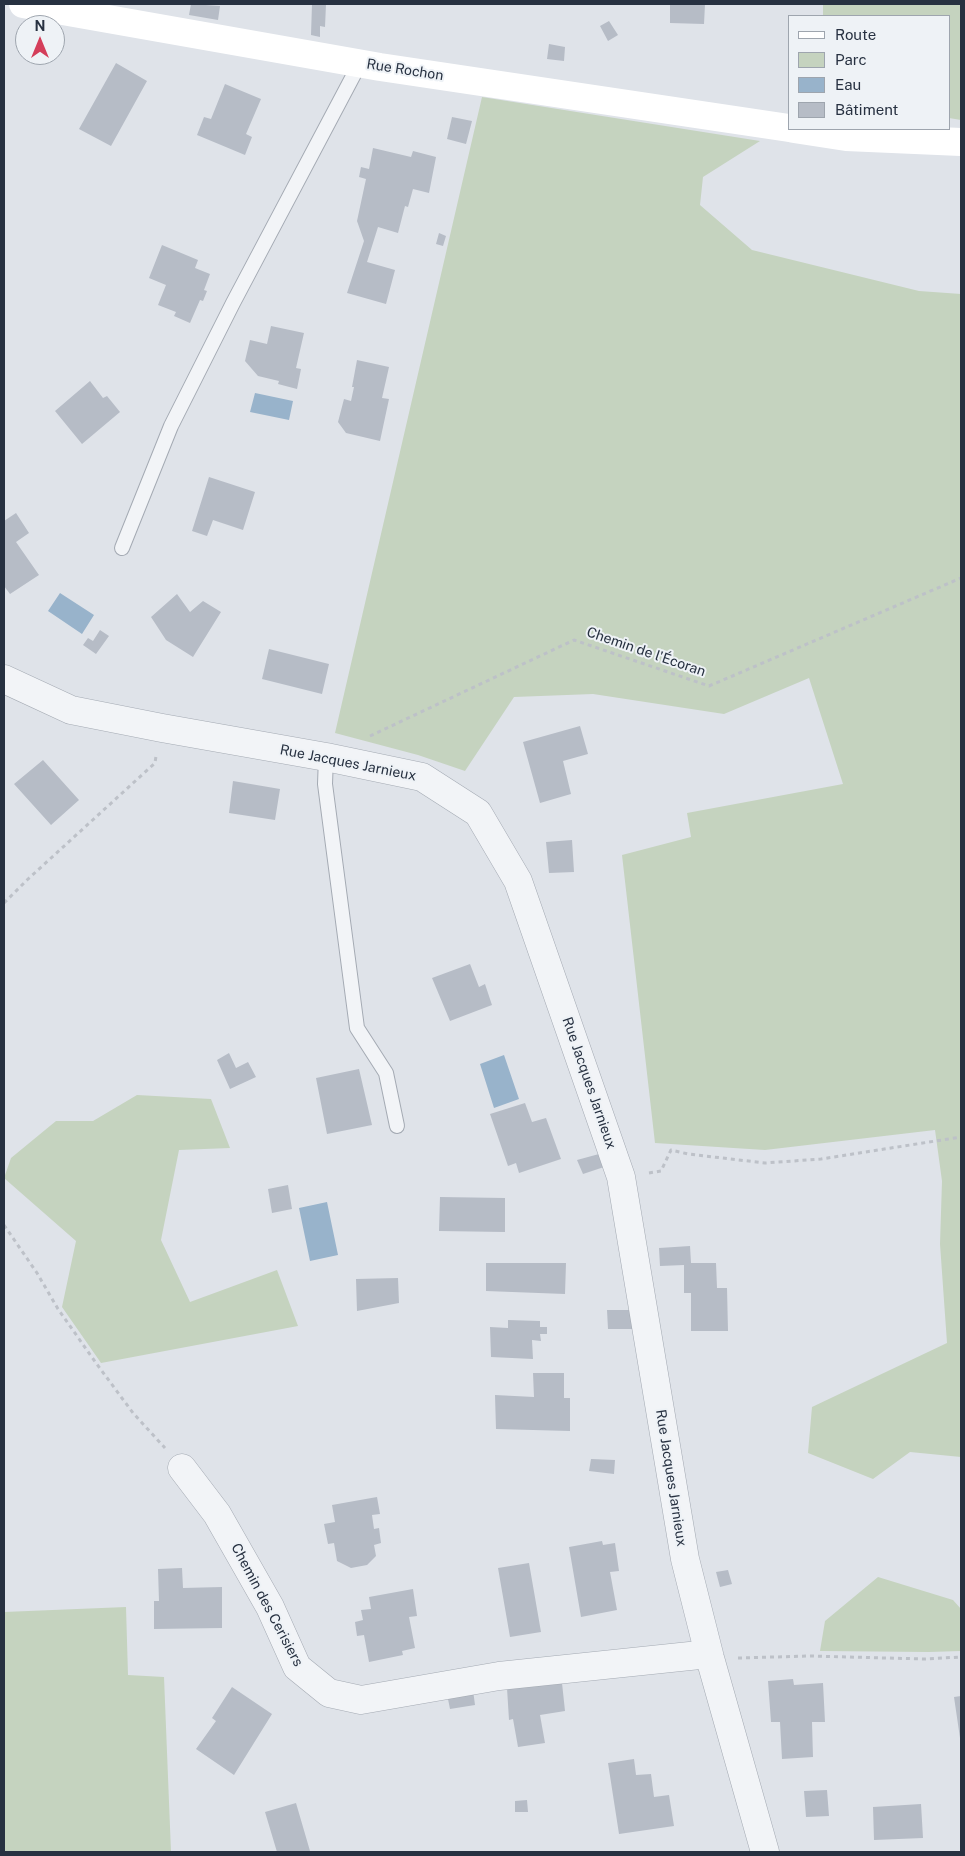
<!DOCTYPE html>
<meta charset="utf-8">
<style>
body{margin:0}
#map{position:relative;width:965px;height:1856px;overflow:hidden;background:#dfe3e9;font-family:"Public Sans",sans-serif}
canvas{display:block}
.frame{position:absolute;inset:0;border:5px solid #273141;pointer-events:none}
.legend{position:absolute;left:788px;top:15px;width:162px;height:115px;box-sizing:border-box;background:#eef2f6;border:1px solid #9ea5ae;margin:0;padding:6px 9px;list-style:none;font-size:15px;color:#273141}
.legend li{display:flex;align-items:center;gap:10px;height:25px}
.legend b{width:25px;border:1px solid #9ea5ae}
.north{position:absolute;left:15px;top:15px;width:50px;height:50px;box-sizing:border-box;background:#eef2f6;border:1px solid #9ea5ae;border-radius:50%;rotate:0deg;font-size:14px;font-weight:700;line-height:20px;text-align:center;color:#273141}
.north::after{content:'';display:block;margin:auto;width:18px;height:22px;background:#d43e5a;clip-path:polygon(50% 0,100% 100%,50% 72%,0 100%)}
</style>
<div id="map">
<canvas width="965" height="1856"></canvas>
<div class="frame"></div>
<ul class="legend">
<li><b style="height:6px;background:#fff"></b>Route</li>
<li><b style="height:14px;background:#c5d3bf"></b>Parc</li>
<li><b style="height:14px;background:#98b3cb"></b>Eau</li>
<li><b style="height:14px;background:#b6bcc6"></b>Bâtiment</li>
</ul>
<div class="north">N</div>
</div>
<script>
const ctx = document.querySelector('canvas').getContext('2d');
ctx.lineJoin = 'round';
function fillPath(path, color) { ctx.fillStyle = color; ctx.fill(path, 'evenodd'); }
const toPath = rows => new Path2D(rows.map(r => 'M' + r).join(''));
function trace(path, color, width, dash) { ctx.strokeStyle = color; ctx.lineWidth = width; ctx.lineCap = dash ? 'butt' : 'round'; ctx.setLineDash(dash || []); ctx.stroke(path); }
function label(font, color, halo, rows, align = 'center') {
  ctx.font = font + ' "Public Sans",sans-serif'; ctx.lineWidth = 4; ctx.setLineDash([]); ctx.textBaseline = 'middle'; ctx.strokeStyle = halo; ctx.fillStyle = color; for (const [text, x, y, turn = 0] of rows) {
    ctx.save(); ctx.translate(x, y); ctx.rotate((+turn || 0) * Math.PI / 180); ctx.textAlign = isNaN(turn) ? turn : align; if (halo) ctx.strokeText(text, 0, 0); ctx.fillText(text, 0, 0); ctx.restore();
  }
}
const green = toPath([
 [823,4,961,4,961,120,949,118,949,16,823,16],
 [482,97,760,141,703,177,700,205,752,250,919,291,961,294,961,1457,910,1452,873,1479,808,1453,812,1407,947,1343,940,1244,942,1181,935,1130,765,1150,655,1143,622,855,691,837,687,813,843,784,809,678,724,714,593,694,514,697,465,771,418,755,335,733],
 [137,1095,211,1099,230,1148,179,1150,161,1240,190,1302,277,1270,298,1326,101,1363,62,1307,76,1241,4,1178,11,1158,56,1121,93,1121],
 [878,1577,953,1600,961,1609,961,1651,929,1652,820,1651,825,1621],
 [126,1607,128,1675,164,1677,171,1852,4,1852,4,1612]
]);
const water = toPath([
 [255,393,293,401,289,420,250,412],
 [60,593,94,615,82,634,48,611],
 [504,1055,519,1099,494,1108,480,1064],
 [327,1202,338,1255,310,1261,299,1208]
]);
const building = toPath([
 [191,4,220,6,218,20,189,15],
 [312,4,326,4,325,27,320,26,320,37,311,35],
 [670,4,705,4,704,24,670,23],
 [609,21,618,35,608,41,600,26],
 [549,44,565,47,564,61,547,59],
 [116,63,147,81,111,146,79,129],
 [225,84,261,99,246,134,252,137,245,155,197,135,204,117,211,119],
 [452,117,472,121,466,144,447,139],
 [373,148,411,157,413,151,436,157,429,193,413,189,408,207,405,206,398,233,378,227,367,262,395,270,386,304,347,293,364,241,357,221,366,179,359,177,361,167,369,169],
 [439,233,446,236,443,246,436,244],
 [162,245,198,260,195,268,210,274,204,290,207,291,203,301,200,300,190,323,174,316,176,312,158,305,166,285,149,278],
 [271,326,304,333,296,368,301,369,297,389,278,384,279,381,258,376,245,361,250,340,267,344],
 [357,360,389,367,382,398,389,399,380,441,346,433,338,422,344,399,351,401,354,387,352,387],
 [90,381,103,398,107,396,120,412,82,444,55,411],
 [209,477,255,492,243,530,213,520,207,536,192,531],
 [16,513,29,533,16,542,39,575,10,594,4,586,4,521],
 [177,594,190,612,203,601,221,612,193,657,166,640,151,617],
 [100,630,109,636,96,654,83,645,88,638,93,641],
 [269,649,329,664,322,694,262,679],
 [580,726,588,754,563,761,571,794,540,803,523,742],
 [43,760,79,800,51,825,14,784],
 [233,781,280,789,275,820,229,813],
 [572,840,574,872,549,873,546,842],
 [470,964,479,987,485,984,492,1005,450,1021,432,978],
 [229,1053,236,1068,248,1062,256,1077,230,1089,217,1060],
 [359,1069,372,1125,327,1134,316,1078],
 [525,1103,532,1122,546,1118,561,1159,519,1173,516,1163,508,1166,490,1114],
 [599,1154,604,1167,583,1174,577,1160],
 [288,1185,292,1209,272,1213,268,1189],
 [440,1197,505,1198,505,1232,439,1231],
 [690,1246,691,1263,716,1263,717,1288,727,1288,728,1331,691,1331,691,1293,684,1293,684,1265,660,1266,659,1248],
 [486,1263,566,1263,565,1294,486,1291],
 [398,1278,399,1303,357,1311,356,1279],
 [607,1310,632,1310,635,1329,608,1329],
 [508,1320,540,1321,540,1327,547,1327,547,1334,540,1334,541,1341,532,1340,533,1359,491,1357,490,1327,508,1328],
 [533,1373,564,1373,564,1398,570,1398,570,1431,496,1429,495,1395,534,1397],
 [591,1459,615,1460,614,1474,589,1471],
 [377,1497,380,1514,372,1515,374,1529,379,1528,381,1543,374,1545,376,1556,367,1565,351,1568,337,1561,334,1543,328,1544,324,1524,335,1522,332,1505],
 [602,1541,603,1545,615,1543,619,1571,610,1572,617,1610,581,1617,569,1547],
 [529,1563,541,1632,510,1637,498,1568],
 [182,1568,183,1588,222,1587,222,1628,154,1629,154,1601,159,1601,158,1569],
 [728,1570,732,1584,720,1587,716,1572],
 [413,1589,417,1616,409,1617,415,1648,402,1651,403,1655,369,1662,364,1635,357,1636,355,1622,363,1620,361,1610,371,1609,369,1597],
 [793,1679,794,1685,823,1683,825,1722,812,1722,813,1757,782,1759,780,1722,771,1722,768,1681],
 [562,1683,565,1711,540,1715,545,1743,518,1747,513,1719,509,1720,507,1688],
 [232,1687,272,1714,234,1775,196,1749,216,1721,212,1718],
 [473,1690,475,1705,450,1709,447,1694],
 [961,1696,961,1738,960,1738,954,1697],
 [634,1759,636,1775,651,1774,654,1797,669,1795,674,1826,619,1834,608,1763],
 [827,1790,829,1816,806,1817,804,1791],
 [527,1800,528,1812,515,1812,515,1801],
 [296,1803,310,1851,277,1852,265,1812],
 [921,1804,923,1838,874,1840,873,1807]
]);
const path = toPath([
 [370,736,574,640,709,686,961,578],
 [4,903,27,880,155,763,156,756],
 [649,1173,661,1171,671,1150,688,1154,765,1163,821,1159,961,1137],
 [4,1225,37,1273,58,1309,96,1363,133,1413,165,1448],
 [738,1658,810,1656,925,1659,961,1657]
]);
const lane = toPath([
 [122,548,171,426,233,303,360,63],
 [326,757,325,784,357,1028,386,1073,397,1126]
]);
const street = toPath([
 [4,679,71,710,162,728,326,757,422,777,478,813,518,881,621,1177,685,1559,710,1658,765,1852],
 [182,1468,217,1514,270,1607,297,1667,329,1693,361,1700,499,1676,709,1654]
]);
const secondary = toPath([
 [23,4,380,67,789,128],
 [794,129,846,137,961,142]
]);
const streetNames = [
 ["Rue Rochon",405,70,9],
 ["Chemin de l'Écoran",646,652,19],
 ["Rue Jacques Jarnieux",348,763,11],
 ["Rue Jacques Jarnieux",589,1083,71],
 ["Rue Jacques Jarnieux",671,1478,81],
 ["Chemin des Cerisiers",267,1605,62]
];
fillPath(green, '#c5d3bf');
fillPath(water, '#98b3cb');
fillPath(building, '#b6bcc6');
trace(lane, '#a4aab3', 16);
trace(street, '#a4aab3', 29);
trace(path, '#bdc1c8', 3, [4, 4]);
trace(lane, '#f2f4f7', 14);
trace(street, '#f2f4f7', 28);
trace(secondary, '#fff', 28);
label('14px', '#273141', '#eef2f6', streetNames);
</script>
